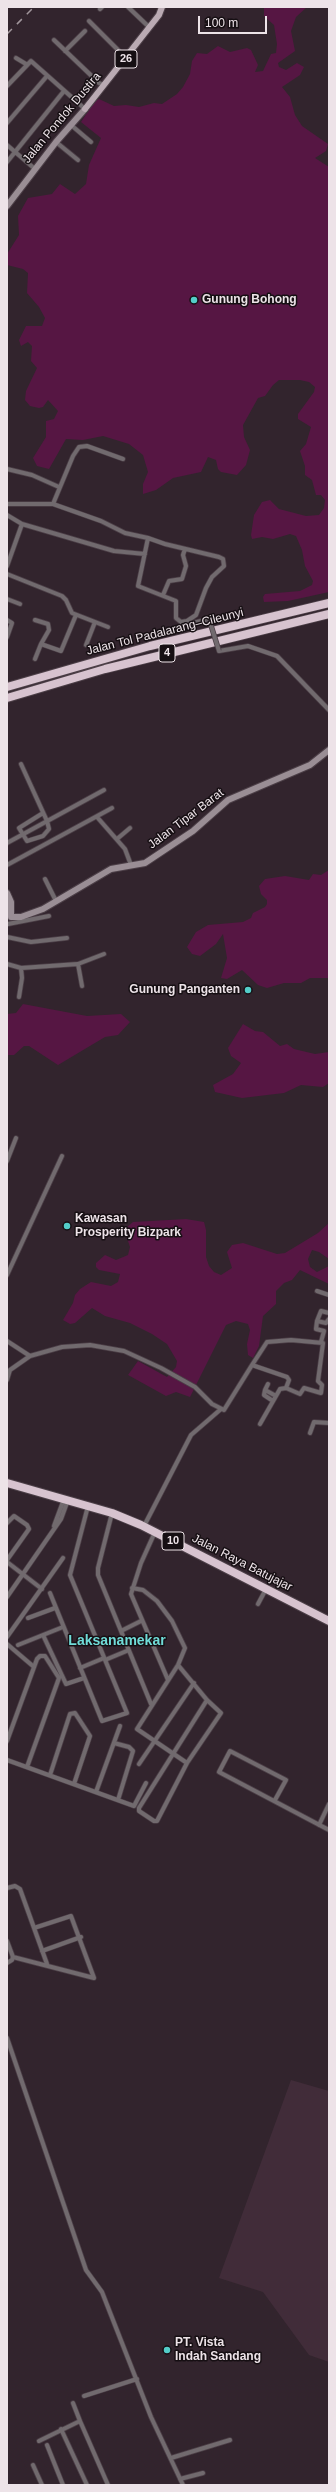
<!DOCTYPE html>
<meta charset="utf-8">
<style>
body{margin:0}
#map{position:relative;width:336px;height:2492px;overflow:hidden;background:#32242d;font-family:Arial,sans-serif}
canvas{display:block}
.frame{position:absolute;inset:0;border:8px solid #ede3e8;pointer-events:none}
.scale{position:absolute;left:198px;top:16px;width:69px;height:18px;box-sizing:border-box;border:2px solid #ede3e8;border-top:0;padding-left:5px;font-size:12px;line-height:14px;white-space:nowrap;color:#ede3e8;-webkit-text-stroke:3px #160f13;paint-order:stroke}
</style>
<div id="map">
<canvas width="336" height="2492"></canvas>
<div class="frame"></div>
<div class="scale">100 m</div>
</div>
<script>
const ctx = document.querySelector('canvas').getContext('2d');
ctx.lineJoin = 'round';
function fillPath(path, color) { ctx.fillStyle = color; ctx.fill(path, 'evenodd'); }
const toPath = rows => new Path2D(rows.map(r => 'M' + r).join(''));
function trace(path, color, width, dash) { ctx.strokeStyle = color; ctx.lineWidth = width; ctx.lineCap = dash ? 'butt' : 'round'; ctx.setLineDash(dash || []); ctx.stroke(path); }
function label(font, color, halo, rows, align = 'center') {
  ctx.font = font + ' Arial,sans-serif'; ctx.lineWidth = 3; ctx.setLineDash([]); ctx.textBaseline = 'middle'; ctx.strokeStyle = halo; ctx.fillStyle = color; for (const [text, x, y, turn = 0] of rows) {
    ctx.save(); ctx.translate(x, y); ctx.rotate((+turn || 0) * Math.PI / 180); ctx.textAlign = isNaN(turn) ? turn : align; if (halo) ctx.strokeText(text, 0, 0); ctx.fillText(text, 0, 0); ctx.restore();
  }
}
const built = toPath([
 [291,2080,329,2091,329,2362,309,2355,263,2292,219,2278]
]);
const green = toPath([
 [264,7,307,7,296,17,291,31,295,51,278,63,279,67,286,70,297,63,304,67,300,75,282,87,290,97,295,115,302,126,328,144,326,151,315,158,329,167,329,592,288,601,264,602,263,597,265,594,300,591,312,585,313,581,305,566,302,550,296,536,290,534,273,539,262,537,252,539,251,535,254,515,262,502,270,500,279,509,306,516,319,515,324,508,325,500,321,495,316,495,312,480,305,475,305,466,300,451,306,444,311,427,298,419,298,414,314,392,315,387,309,382,300,380,279,380,273,385,265,396,258,398,243,425,244,437,250,450,246,465,237,475,221,472,218,469,216,460,208,457,201,472,173,478,156,490,143,494,143,484,148,472,143,455,129,444,103,436,83,440,66,439,49,469,37,466,33,458,46,437,46,421,54,419,58,411,48,400,43,407,39,408,30,406,25,400,26,391,37,368,31,361,32,346,28,342,21,346,19,340,26,326,42,326,45,318,39,307,27,293,28,273,23,269,7,265,7,254,19,235,18,216,28,198,52,194,60,184,75,194,86,184,89,165,101,138,81,122,95,101,99,99,114,106,126,105,139,107,154,103,162,104,177,94,183,87,190,74,192,61,197,53,207,54,218,46,230,52,247,48,251,50,258,65,255,72,263,71,271,54,276,53,277,44,274,25,264,16],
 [329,870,329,978,310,978,301,983,284,983,267,988,258,985,242,970,227,979,221,978,227,958,223,934,216,944,200,956,192,954,187,947,196,932,208,925,243,922,251,918,253,913,265,907,267,904,267,900,261,894,259,886,265,879,285,876,309,880,313,874,321,875],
 [23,1004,87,1016,121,1014,130,1022,118,1035,105,1037,58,1065,29,1046,24,1046,14,1055,7,1055,7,1014,16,1013],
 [243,1024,255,1031,263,1032,280,1046,287,1044,294,1049,315,1054,329,1052,329,1083,323,1087,301,1085,284,1093,242,1098,215,1092,213,1085,233,1074,241,1063,231,1056,228,1048],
 [186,1219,204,1222,206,1230,206,1257,209,1266,214,1272,221,1275,232,1268,227,1252,232,1245,243,1243,277,1254,285,1253,318,1233,329,1223,329,1259,319,1252,312,1250,308,1259,310,1267,317,1272,329,1266,329,1284,300,1270,292,1280,284,1283,276,1291,276,1304,263,1316,259,1346,253,1358,248,1355,247,1344,250,1330,248,1324,236,1321,226,1325,190,1397,176,1392,166,1396,128,1375,138,1361,167,1377,176,1367,177,1361,167,1344,152,1334,130,1323,105,1316,92,1308,75,1323,70,1324,63,1320,73,1303,75,1295,80,1289,91,1282,111,1286,118,1282,120,1274,99,1270,96,1267,96,1263,105,1255,116,1260,128,1255,130,1247,126,1235,127,1227,133,1222]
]);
const street = toPath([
 [128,7,149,27],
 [100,9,102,7],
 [89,21,126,58],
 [54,40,99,83,104,85],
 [65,51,85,31],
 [16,58,26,64],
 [7,86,31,61,85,109],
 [7,123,47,76],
 [71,125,91,142],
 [56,142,78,160],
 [7,145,35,169],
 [7,162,64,91],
 [7,469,32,475,59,487],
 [7,504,53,504,101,521,125,533,148,538,165,544,219,557,223,559,224,566,212,577,206,588,196,615,187,621,181,622,176,618,176,601,138,586,148,538],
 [53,504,73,456,79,447,87,446,123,459],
 [7,515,22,524,97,546,114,551,145,554],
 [7,566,22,524],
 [7,574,62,596,66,600,72,613,108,627],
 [163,595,169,581,182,579,186,566,183,555,185,549],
 [7,599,20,604],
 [7,620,12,623,7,637],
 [35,620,48,624,49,630,41,644,61,651,76,615],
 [184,622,185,625,209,619],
 [86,645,95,622],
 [219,651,248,646,277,656,329,710],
 [35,659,41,644],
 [21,764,47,821,49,829,43,836,27,841,19,828,43,813],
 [97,817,125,849,131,865],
 [117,839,130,828],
 [7,843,104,790],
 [7,865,112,808],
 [45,879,56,901],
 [8,924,49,916],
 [7,937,31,942,67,938],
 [7,964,21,968,22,978,19,997],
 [78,964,104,954],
 [21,968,78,964,82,986],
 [7,1161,16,1138],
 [7,1275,62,1156],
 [317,1291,329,1295],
 [317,1321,326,1323,329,1319],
 [7,1341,30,1356],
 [321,1342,324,1331,316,1329,317,1321,321,1311,329,1313],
 [252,1365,267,1342,291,1340,323,1343,318,1381,322,1385,321,1393,304,1388,300,1394,286,1388],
 [7,1380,10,1370,30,1356,62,1347,90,1345,124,1351,161,1368,195,1387,212,1404,224,1410,252,1365,287,1377,289,1380,286,1388,280,1389,260,1424],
 [268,1384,265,1390,276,1396],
 [265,1390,264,1395,273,1401],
 [310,1433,314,1422,329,1423],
 [112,1513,98,1568,98,1575,151,1704],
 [7,1523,14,1516,27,1525,29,1529,7,1560],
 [54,1526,64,1499],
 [144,1526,191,1435,221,1409],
 [155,1532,141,1563,131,1594,168,1680],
 [7,1562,42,1589],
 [132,1588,143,1590,157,1601,172,1621,185,1648,178,1665,137,1729,187,1763],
 [50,1593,102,1721,127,1713,70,1575,88,1506],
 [7,1597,61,1519,68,1500],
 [258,1604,266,1589],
 [28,1618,55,1608],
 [121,1631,141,1621],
 [43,1635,66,1684,84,1678],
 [7,1637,63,1558],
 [7,1644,34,1667],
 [18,1645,63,1627],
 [105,1660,129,1650],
 [178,1665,207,1700,221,1713,187,1763,157,1821,154,1821,139,1811,139,1808,207,1700],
 [80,1668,104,1658],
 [7,1741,37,1659,40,1656,45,1656,59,1678,27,1767],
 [114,1743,129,1747,133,1751,118,1800],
 [7,1760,134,1806,146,1783],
 [139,1764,194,1683],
 [50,1775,70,1714,75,1713,90,1736,74,1784],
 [96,1792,120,1726],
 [275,1800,286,1780,230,1751,219,1772,329,1830],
 [319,1825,329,1804],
 [7,1888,15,1886,20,1889,47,1964],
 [7,1941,13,1957],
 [42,1951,81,1937],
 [13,1957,94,1978,71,1916,34,1928],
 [7,1963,12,1960,13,1957],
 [7,2038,86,2270,102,2292,151,2417,183,2485],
 [84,2396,137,2379],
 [73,2403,80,2421],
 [61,2429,87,2485],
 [39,2441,80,2421,108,2485],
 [47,2445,63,2485],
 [171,2458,230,2440],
 [33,2465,42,2485],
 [180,2479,203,2473]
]);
const secondary = toPath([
 [7,206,56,142,85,109],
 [7,893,11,902,11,917,21,917,43,909,111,869,145,863,193,831,228,800,310,765,329,750]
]);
const primary = toPath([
 [85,109,159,15,162,7]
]);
const highway = toPath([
 [7,687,150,646,329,603],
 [7,698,105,669,329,614],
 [7,1483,112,1513,141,1525,329,1621]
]);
const rail = toPath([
 [7,34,34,7]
]);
const streetBridge = toPath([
 [209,619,219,651]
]);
const markers = [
 [194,300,4,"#53cdc9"],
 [248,990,4,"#53cdc9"],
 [67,1226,4,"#53cdc9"],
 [167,2350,4,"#53cdc9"]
];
const shields = [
 [126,59,22],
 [167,653,16],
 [173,1541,22]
];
const shieldNames = [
 ["26",126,59],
 ["4",167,653],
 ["10",173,1541]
];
const streetNames = [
 ["Jalan Pondok Dustira",62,118,-50],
 ["Jalan Tol Padalarang–Cileunyi",165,632,-14],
 ["Jalan Tipar Barat",186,819,-37],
 ["Jalan Raya Batujajar",242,1563,27]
];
const poiNames = [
 ["Gunung Bohong",202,300],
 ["Gunung Panganten",240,990,"right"],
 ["Kawasan",75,1219],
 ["Prosperity Bizpark",75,1233],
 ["PT. Vista",175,2343],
 ["Indah Sandang",175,2357]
];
const quarterNames = [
 ["Laksanamekar",117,1641]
];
fillPath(built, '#412c39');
fillPath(green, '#561643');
trace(street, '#4c3f47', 5.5);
trace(secondary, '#4c3f47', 8);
trace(primary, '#4c3f47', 8);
trace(highway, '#4c3f47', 10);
trace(street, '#716a6e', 4);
trace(secondary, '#9a8e95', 6);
trace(primary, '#baaab3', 6);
trace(highway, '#d7c3cf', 8);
trace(rail, '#a1969c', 1.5, [7, 7]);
trace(streetBridge, '#4c3f47', 5.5, []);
trace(streetBridge, '#716a6e', 4);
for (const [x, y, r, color] of markers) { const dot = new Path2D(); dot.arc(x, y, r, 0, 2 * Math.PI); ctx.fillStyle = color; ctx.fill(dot); trace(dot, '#160f13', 1.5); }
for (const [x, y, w] of shields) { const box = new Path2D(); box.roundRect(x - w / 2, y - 9, w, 18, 3); ctx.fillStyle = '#160f13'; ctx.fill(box); trace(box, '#ede3e8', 1); }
label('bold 11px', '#ede3e8', null, shieldNames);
label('12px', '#ede3e8', '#160f13', streetNames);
label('bold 12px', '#ede3e8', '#160f13', poiNames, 'left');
label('bold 14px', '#70dcd8', '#160f13', quarterNames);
</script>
